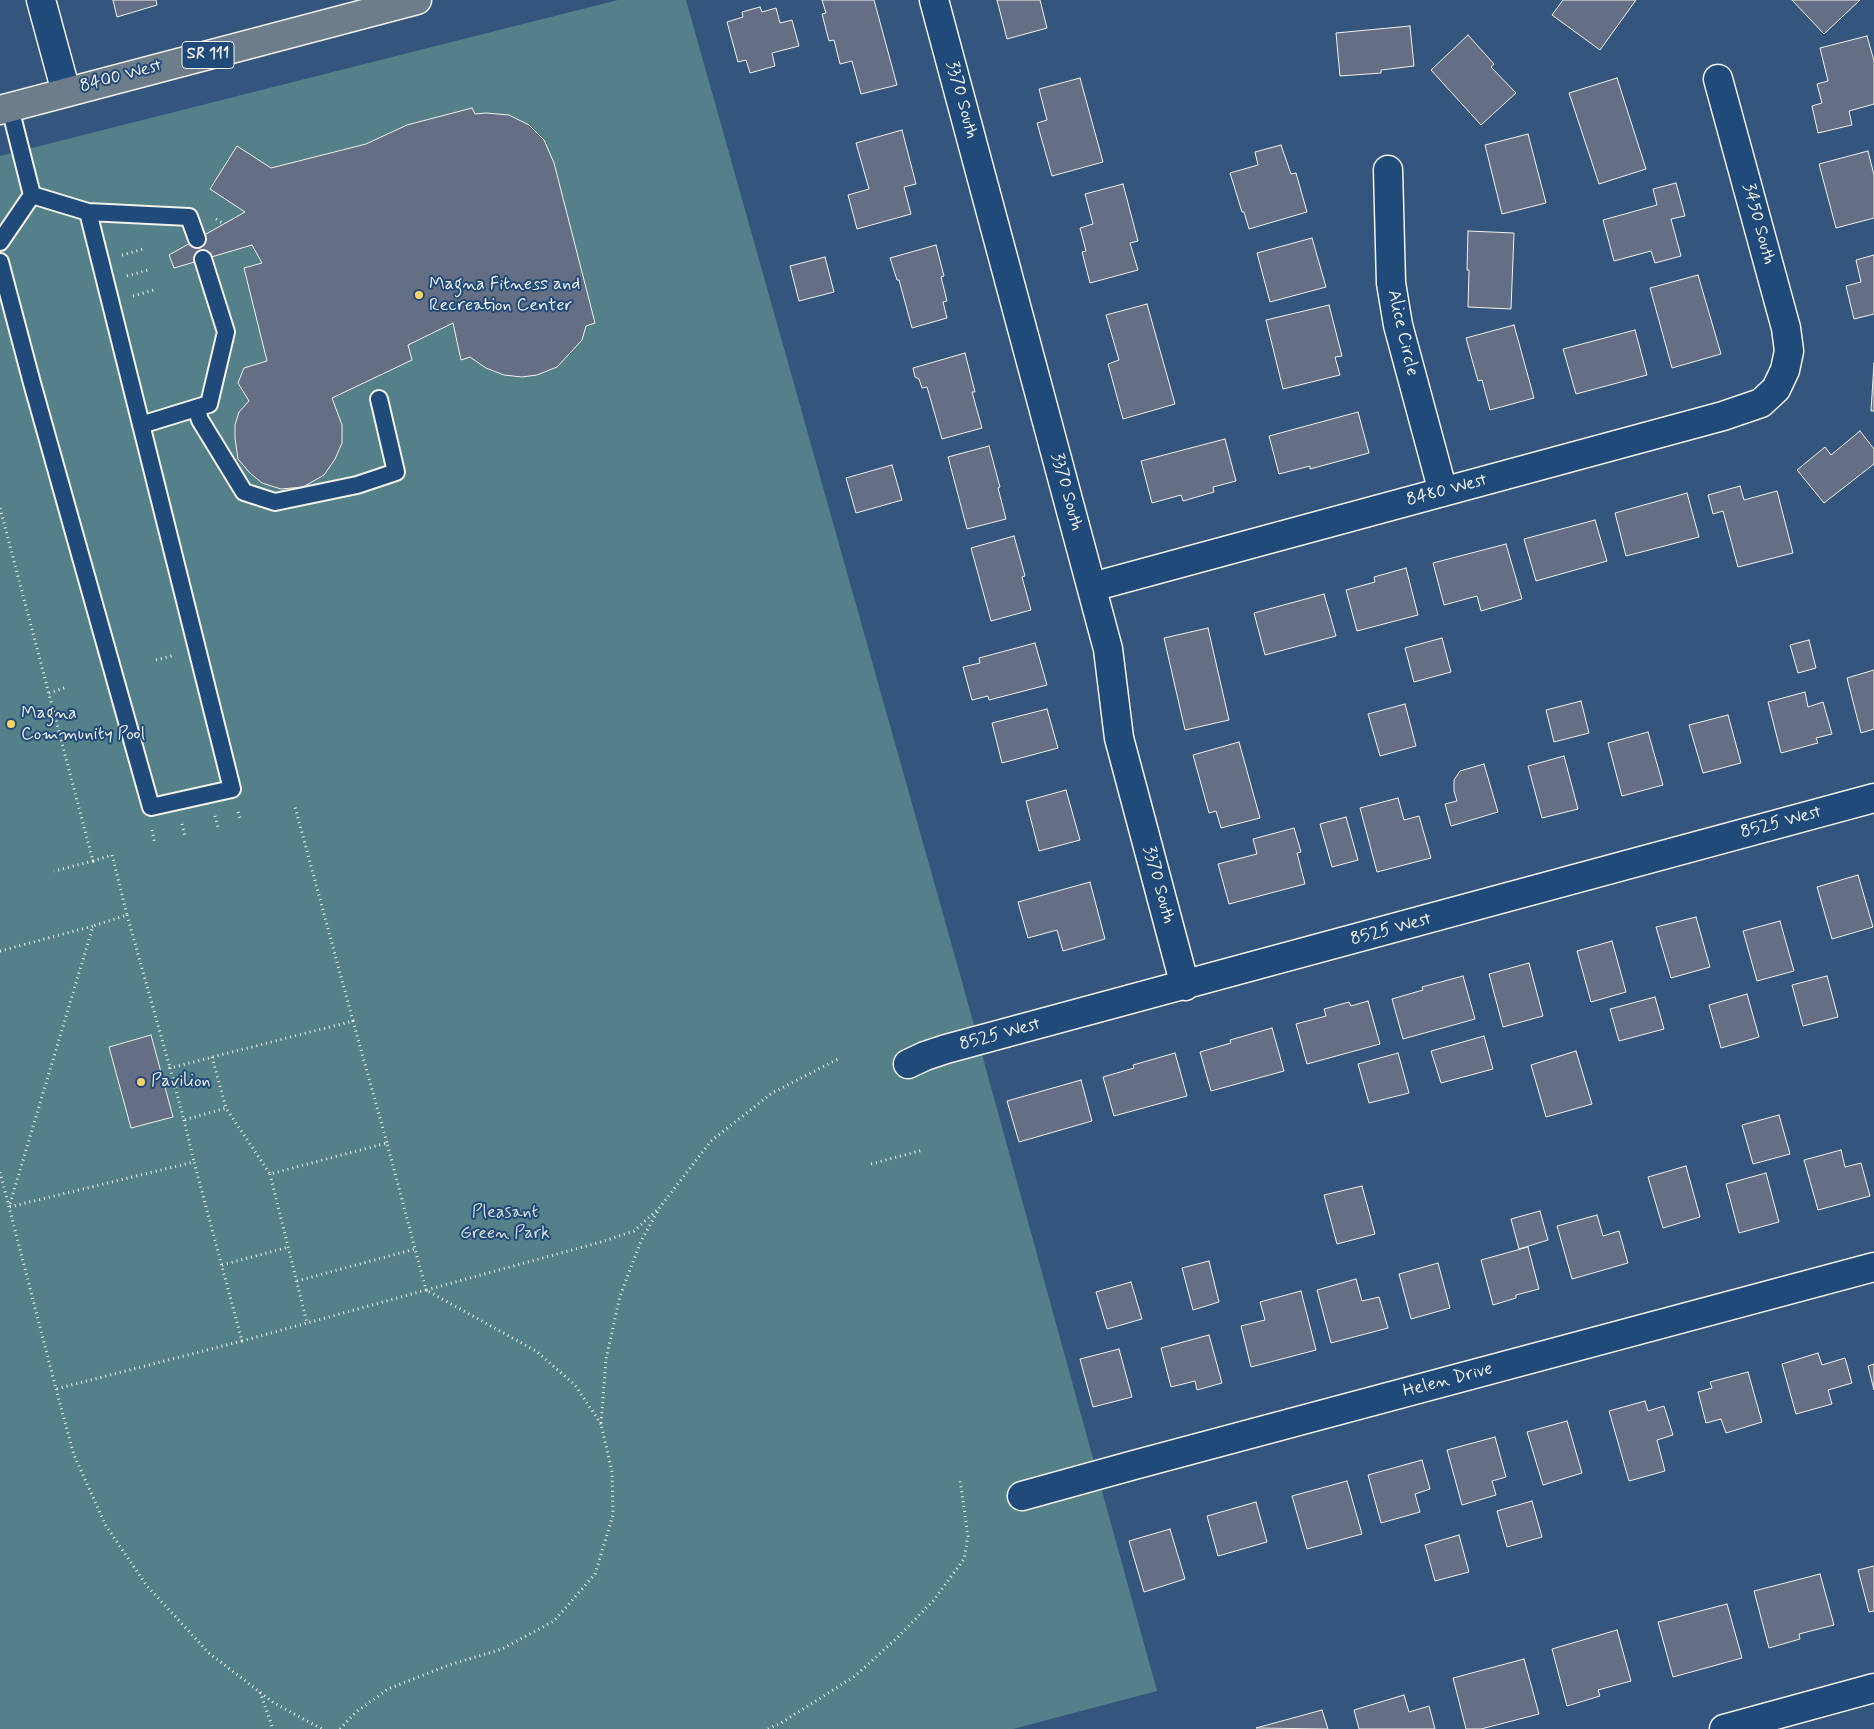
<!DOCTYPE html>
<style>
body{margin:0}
canvas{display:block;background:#34557d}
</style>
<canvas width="1874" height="1729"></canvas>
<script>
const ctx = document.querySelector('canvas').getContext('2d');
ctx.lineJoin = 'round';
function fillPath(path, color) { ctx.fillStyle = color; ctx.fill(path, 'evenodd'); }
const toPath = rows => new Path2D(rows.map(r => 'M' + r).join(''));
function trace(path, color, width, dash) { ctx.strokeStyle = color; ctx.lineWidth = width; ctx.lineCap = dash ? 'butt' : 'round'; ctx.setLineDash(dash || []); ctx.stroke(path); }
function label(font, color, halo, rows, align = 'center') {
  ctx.font = font + ' Mynerve,sans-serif'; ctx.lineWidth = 4; ctx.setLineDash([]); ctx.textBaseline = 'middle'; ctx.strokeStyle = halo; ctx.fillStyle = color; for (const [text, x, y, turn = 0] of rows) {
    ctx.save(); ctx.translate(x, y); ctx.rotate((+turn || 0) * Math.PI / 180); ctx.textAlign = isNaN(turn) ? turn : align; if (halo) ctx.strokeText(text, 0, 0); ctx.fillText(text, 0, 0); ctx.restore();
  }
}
const green = toPath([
 [618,0,686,0,961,978,1157,1691,1013,1729,0,1729,0,156]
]);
const building = toPath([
 [113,0,156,0,157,5,117,17,113,0],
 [822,0,874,0,897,85,861,94,852,61,840,64,834,40,829,41,822,14,826,13,822,0],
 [997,0,1040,0,1047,28,1007,39,997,0],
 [1563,0,1636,0,1600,50,1552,15,1563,0],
 [1792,0,1860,0,1824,34,1792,0],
 [760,7,762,12,776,8,780,23,792,20,799,46,772,53,775,66,750,73,746,60,738,62,727,22,743,17,742,12,760,7],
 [1410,26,1414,66,1381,70,1381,73,1340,76,1336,33,1410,26],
 [1468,35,1494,64,1491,67,1516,93,1481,125,1431,70,1468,35],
 [1867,36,1874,61,1874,104,1849,111,1852,125,1818,133,1812,106,1822,103,1817,84,1828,81,1820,48,1867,36],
 [1080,78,1103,162,1052,176,1037,123,1047,120,1039,89,1080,78],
 [1617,78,1646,169,1599,184,1569,93,1617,78],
 [472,108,475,114,486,113,509,115,529,125,544,140,554,163,595,323,586,326,582,340,557,367,537,375,522,377,504,375,486,368,470,357,461,360,453,323,408,345,412,360,332,398,342,425,342,443,335,459,324,475,303,487,281,489,262,483,250,473,238,459,235,438,235,425,239,412,249,401,238,383,244,368,267,361,244,268,262,263,252,245,174,268,169,255,245,212,210,189,237,146,271,168,366,144,407,125,472,108],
 [902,130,916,184,904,187,911,214,857,229,848,195,869,189,856,143,902,130],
 [1528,134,1546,203,1502,214,1485,145,1528,134],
 [1281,145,1291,174,1296,173,1307,212,1249,229,1244,212,1242,212,1230,173,1258,165,1255,152,1281,145],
 [1868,151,1874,175,1874,218,1836,228,1819,164,1868,151],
 [1676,183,1685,216,1671,219,1681,256,1655,263,1651,251,1614,261,1603,220,1657,205,1653,189,1676,183],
 [1123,184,1138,241,1130,243,1138,270,1090,283,1082,252,1086,251,1080,228,1093,224,1085,194,1123,184],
 [1468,231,1514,233,1511,309,1468,307,1469,270,1467,270,1468,231],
 [1312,238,1326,287,1270,302,1257,253,1312,238],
 [936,245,944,276,941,277,947,301,943,302,947,318,912,328,899,280,897,280,890,258,936,245],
 [1874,255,1874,314,1854,319,1846,286,1861,282,1856,260,1874,255],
 [825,257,834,292,799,301,790,266,825,257],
 [1698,275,1721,354,1672,368,1650,288,1698,275],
 [1147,304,1175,404,1123,419,1108,364,1119,360,1106,315,1147,304],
 [1329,305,1342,356,1335,357,1340,375,1283,389,1266,320,1329,305],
 [1514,325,1534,398,1490,410,1482,380,1478,381,1466,338,1514,325],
 [1635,330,1647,375,1576,394,1563,349,1635,330],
 [965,353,975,392,972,392,982,428,942,439,927,387,922,388,919,379,915,377,913,368,965,353],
 [1874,363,1874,411,1871,411,1874,363],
 [1358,412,1369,453,1310,469,1310,466,1279,474,1269,436,1358,412],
 [1860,431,1874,449,1874,464,1824,503,1797,470,1825,447,1831,455,1860,431],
 [1225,439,1236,481,1213,487,1214,492,1183,501,1181,495,1152,503,1141,461,1225,439],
 [989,446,1000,487,998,488,1006,519,967,529,948,457,989,446],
 [892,465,902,500,856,513,846,478,892,465],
 [1740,486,1744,500,1777,491,1793,553,1738,567,1723,511,1713,514,1708,495,1740,486],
 [1687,493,1699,537,1626,556,1615,513,1687,493],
 [1595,520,1607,561,1536,581,1524,539,1595,520],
 [1014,536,1025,576,1022,577,1031,610,991,621,971,548,1014,536],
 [1506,544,1522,599,1481,611,1477,596,1444,605,1433,563,1506,544],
 [1406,568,1418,615,1357,631,1346,590,1375,582,1374,577,1406,568],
 [1324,594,1336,636,1265,655,1254,613,1324,594],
 [1208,628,1229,720,1185,730,1164,638,1208,628],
 [1442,638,1451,672,1414,682,1405,648,1442,638],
 [1809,640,1816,668,1798,673,1790,645,1809,640],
 [1035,643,1047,685,989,700,988,696,972,700,963,667,980,663,979,658,1035,643],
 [1874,670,1874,729,1861,733,1847,678,1874,670],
 [1805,692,1808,707,1823,702,1832,734,1816,738,1818,743,1781,753,1768,702,1805,692],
 [1581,701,1589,733,1554,742,1546,710,1581,701],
 [1405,704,1416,746,1380,756,1368,714,1405,704],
 [1047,709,1058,748,1002,763,992,723,1047,709],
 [1728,715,1741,763,1703,773,1689,725,1728,715],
 [1648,732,1663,785,1622,796,1608,743,1648,732],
 [1239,742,1260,818,1221,828,1216,811,1209,813,1193,755,1239,742],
 [1564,756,1578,809,1542,818,1528,766,1564,756],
 [1484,764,1498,812,1451,826,1445,804,1457,801,1454,791,1454,780,1460,771,1484,764],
 [1066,790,1080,840,1039,851,1026,801,1066,790],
 [1398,798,1404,820,1419,816,1431,858,1377,872,1360,808,1398,798],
 [1346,817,1358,860,1332,867,1320,824,1346,817],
 [1294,828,1301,852,1297,853,1305,884,1229,904,1218,864,1257,854,1253,839,1294,828],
 [1858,875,1873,927,1832,939,1817,887,1858,875],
 [1090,882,1105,939,1063,951,1057,930,1028,938,1018,902,1090,882],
 [1696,917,1710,967,1671,978,1656,927,1696,917],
 [1780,921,1794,971,1757,981,1743,931,1780,921],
 [1612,941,1626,992,1591,1002,1577,951,1612,941],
 [1529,963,1543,1016,1503,1027,1489,974,1529,963],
 [1463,976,1475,1019,1403,1039,1392,999,1423,990,1422,987,1463,976],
 [1827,976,1838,1017,1803,1026,1792,985,1827,976],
 [1747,994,1759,1037,1721,1048,1709,1005,1747,994],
 [1655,997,1664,1029,1619,1041,1610,1009,1655,997],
 [1368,1001,1380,1044,1307,1064,1296,1024,1326,1016,1324,1009,1349,1002,1351,1006,1368,1001],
 [1272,1028,1284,1071,1211,1091,1200,1052,1231,1043,1230,1040,1272,1028],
 [151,1035,173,1117,131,1128,109,1047,151,1035],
 [1484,1036,1493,1069,1441,1083,1431,1051,1484,1036],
 [1576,1051,1592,1104,1546,1117,1531,1065,1576,1051],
 [1175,1053,1187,1096,1114,1116,1103,1077,1134,1068,1133,1065,1175,1053],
 [1398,1053,1409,1093,1369,1103,1358,1064,1398,1053],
 [1081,1080,1092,1121,1019,1142,1007,1101,1081,1080],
 [1779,1115,1790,1154,1753,1164,1742,1125,1779,1115],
 [1841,1150,1845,1167,1861,1163,1870,1196,1818,1210,1804,1160,1841,1150],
 [1686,1166,1700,1217,1663,1228,1648,1177,1686,1166],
 [1766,1173,1779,1222,1739,1233,1726,1184,1766,1173],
 [1362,1186,1375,1234,1337,1244,1324,1195,1362,1186],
 [1540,1211,1548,1240,1519,1249,1511,1219,1540,1211],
 [1597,1215,1603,1236,1619,1231,1628,1263,1572,1279,1557,1226,1597,1215],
 [1528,1247,1539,1289,1516,1295,1516,1298,1493,1305,1481,1260,1528,1247],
 [1209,1261,1219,1302,1193,1310,1182,1268,1209,1261],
 [1438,1263,1450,1308,1411,1319,1399,1274,1438,1263],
 [1356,1279,1362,1301,1379,1297,1388,1328,1331,1343,1317,1290,1356,1279],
 [1131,1282,1142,1319,1107,1329,1096,1292,1131,1282],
 [1301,1291,1316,1350,1251,1367,1241,1326,1265,1320,1260,1302,1301,1291],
 [1209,1335,1222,1383,1197,1390,1195,1381,1171,1387,1161,1348,1209,1335],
 [1119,1349,1132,1397,1093,1407,1080,1359,1119,1349],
 [1818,1353,1822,1365,1845,1358,1852,1383,1828,1390,1832,1404,1796,1414,1782,1364,1818,1353],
 [1874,1364,1874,1390,1868,1366,1874,1364],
 [1748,1372,1762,1422,1726,1433,1721,1419,1706,1423,1698,1392,1712,1388,1710,1382,1748,1372],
 [1645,1401,1648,1411,1664,1406,1673,1435,1657,1440,1665,1471,1629,1481,1609,1411,1645,1401],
 [1567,1421,1582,1473,1543,1485,1527,1432,1567,1421],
 [1495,1437,1506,1477,1492,1481,1496,1495,1462,1505,1447,1450,1495,1437],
 [1422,1460,1430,1489,1415,1494,1420,1512,1381,1523,1368,1475,1422,1460],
 [1347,1481,1362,1534,1307,1549,1292,1496,1347,1481],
 [1532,1501,1542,1537,1507,1547,1497,1511,1532,1501],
 [1256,1502,1267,1542,1218,1556,1207,1516,1256,1502],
 [1170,1529,1185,1579,1144,1592,1129,1541,1170,1529],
 [1459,1535,1469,1572,1435,1581,1425,1545,1459,1535],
 [1874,1566,1874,1611,1869,1612,1858,1570,1874,1566],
 [1820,1574,1834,1625,1799,1634,1800,1639,1769,1648,1754,1591,1820,1574],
 [1727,1604,1742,1658,1673,1677,1658,1622,1727,1604],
 [1617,1630,1631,1681,1598,1690,1600,1696,1567,1706,1552,1649,1617,1630],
 [1524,1659,1539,1714,1481,1729,1466,1729,1453,1678,1524,1659],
 [1404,1695,1409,1712,1429,1706,1435,1729,1359,1729,1354,1710,1404,1695],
 [1322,1710,1328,1729,1256,1728,1322,1710]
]);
const path = toPath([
 [216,219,224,224],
 [122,255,143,249],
 [127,276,148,270],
 [133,296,154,290],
 [0,508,93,861,54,871],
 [156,660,175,655],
 [49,693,67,687],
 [238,812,241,821],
 [215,816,218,827],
 [182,824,185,836],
 [152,830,155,844],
 [93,861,112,855,127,915,93,926],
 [127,915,170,1068],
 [0,951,93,926,9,1207],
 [353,1021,387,1143],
 [212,1057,226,1108],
 [184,1120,194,1162],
 [871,1164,923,1150],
 [0,1172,56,1389,242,1341,194,1162,9,1207],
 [270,1174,307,1323],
 [222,1265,289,1247],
 [297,1281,415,1249],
 [242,1341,426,1290,387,1143,270,1174,226,1108,184,1120,170,1068,353,1021,295,807],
 [56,1389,74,1455,106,1526,147,1586,209,1653,274,1703,322,1729],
 [601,1424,575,1385,536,1351,426,1290,601,1242,634,1231,657,1210],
 [260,1692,273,1729],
 [340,1729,356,1712,388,1689,449,1665,502,1649,554,1621,595,1574,613,1515,612,1472,601,1424,606,1359,620,1296,641,1241,660,1207,711,1141,772,1093,840,1058],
 [768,1729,781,1723,855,1676,897,1638,933,1601,964,1559,968,1536,960,1480]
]);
const lane = toPath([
 [88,212,189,217,197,239],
 [0,242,32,195,10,108],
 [0,262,32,383,151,807,232,789,88,212,32,195],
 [196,408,200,420,244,492,275,502,357,485,396,472,379,399],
 [141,425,209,404,226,332,203,259]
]);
const street = toPath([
 [41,0,66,92],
 [934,0,1108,649,1119,738,1185,986],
 [1388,170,1391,283,1398,325,1443,492],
 [1092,587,1723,416,1761,403,1776,389,1785,370,1789,351,1786,328,1718,79],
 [908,1064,925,1056,946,1049,1874,798],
 [1022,1496,1134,1465,1874,1267],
 [1724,1729,1874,1688]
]);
const primary = toPath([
 [0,110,417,0]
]);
const markers = [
 [419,295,5,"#ffd166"],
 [11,724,5,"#ffd166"],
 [141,1082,5,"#ffd166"]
];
const shields = [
 [208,55,52]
];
const shieldNames = [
 ["SR 111",208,55]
];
const streetNames = [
 ["8400 West",121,77,-15],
 ["3370 South",961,100,75],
 ["3450 South",1758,224,75],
 ["Alice Circle",1402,333,77],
 ["8480 West",1447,491,-15],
 ["3370 South",1066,492,75],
 ["8525 West",1781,823,-15],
 ["3370 South",1158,885,75],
 ["8525 West",1391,930,-15],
 ["8525 West",1000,1035,-15],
 ["Helen Drive",1448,1381,-15]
];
const poiNames = [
 ["Magna Fitness and",429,285],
 ["Recreation Center",429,306],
 ["Magna",21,714],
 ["Community Pool",21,735],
 ["Pavilion",151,1082]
];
const parkNames = [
 ["Pleasant",505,1213],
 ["Green Park",505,1234]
];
fillPath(green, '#538089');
fillPath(building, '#646e84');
trace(building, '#f4f1e8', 1);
trace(lane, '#f4f1e8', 20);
trace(street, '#f4f1e8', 31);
trace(primary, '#f4f1e8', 31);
trace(path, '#f4f1e8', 3, [1, 4]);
trace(lane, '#1f4a7a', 16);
trace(street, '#1f4a7a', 28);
trace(primary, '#6d7d8c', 28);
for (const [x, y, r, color] of markers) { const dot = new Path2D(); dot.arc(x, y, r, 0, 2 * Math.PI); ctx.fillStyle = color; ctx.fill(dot); trace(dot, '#1f4a7a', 2); }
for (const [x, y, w] of shields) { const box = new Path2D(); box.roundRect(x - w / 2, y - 13.5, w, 27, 4); ctx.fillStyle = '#1f4a7a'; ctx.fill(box); trace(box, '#f4f1e8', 1); }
label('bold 16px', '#f4f1e8', null, shieldNames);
label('18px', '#f4f1e8', '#1f4a7a', streetNames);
label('18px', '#f4f1e8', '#1f4a7a', poiNames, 'left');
label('18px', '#dce0da', '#1f4a7a', parkNames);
</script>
